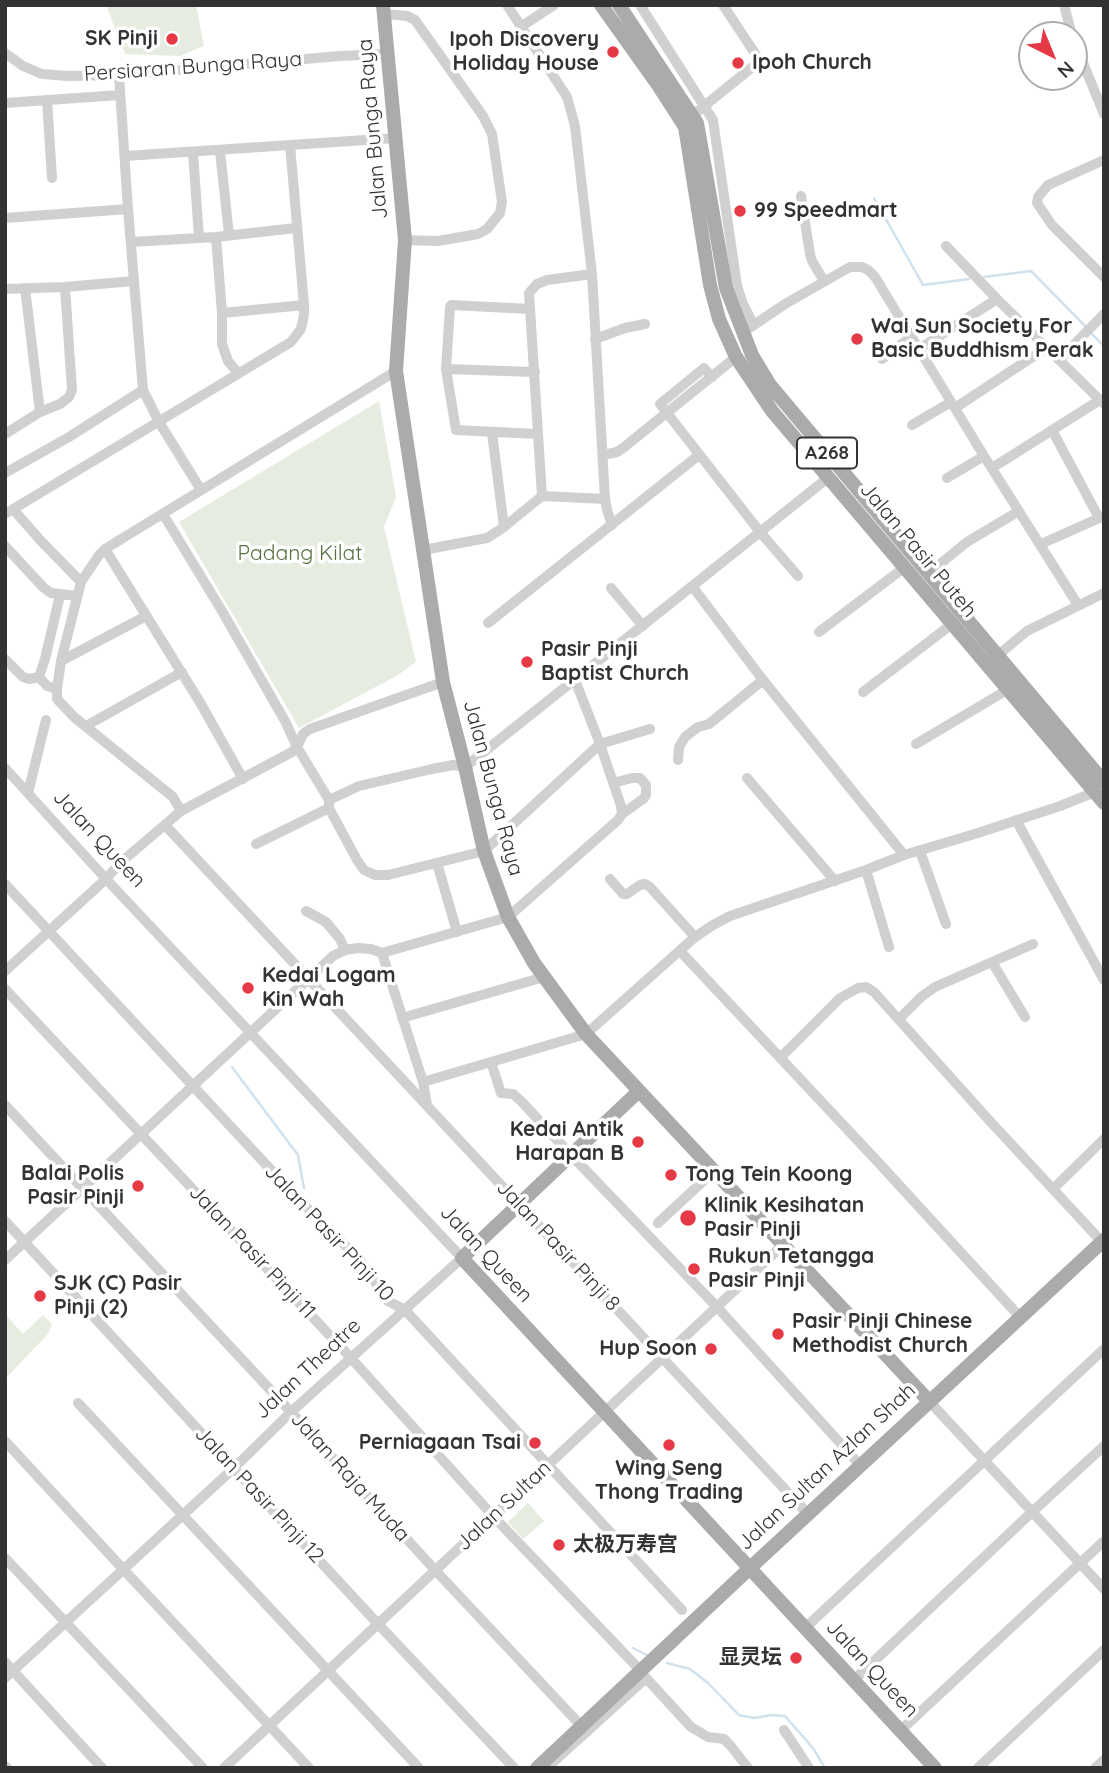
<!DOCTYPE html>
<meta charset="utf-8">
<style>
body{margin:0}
#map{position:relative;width:1109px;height:1773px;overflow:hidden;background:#fff;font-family:Quicksand,sans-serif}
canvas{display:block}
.frame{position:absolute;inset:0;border:7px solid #333;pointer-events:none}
.north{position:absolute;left:1018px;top:21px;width:70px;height:70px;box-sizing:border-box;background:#fff;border:2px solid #adadad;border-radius:50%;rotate:137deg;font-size:19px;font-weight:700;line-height:28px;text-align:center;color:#333}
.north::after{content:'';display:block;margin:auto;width:24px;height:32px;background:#e63946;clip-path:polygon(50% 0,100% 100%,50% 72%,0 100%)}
</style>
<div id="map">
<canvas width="1109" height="1773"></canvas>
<div class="frame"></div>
<div class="north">N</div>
</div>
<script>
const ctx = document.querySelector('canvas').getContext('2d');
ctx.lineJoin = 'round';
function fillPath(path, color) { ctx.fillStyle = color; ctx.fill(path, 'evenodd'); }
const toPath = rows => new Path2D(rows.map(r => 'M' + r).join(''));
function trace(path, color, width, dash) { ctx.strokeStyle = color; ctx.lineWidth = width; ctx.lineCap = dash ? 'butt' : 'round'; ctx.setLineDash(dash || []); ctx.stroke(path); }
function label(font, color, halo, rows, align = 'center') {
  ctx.font = font + ' Quicksand,"Noto Sans SC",sans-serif'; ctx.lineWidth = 7; ctx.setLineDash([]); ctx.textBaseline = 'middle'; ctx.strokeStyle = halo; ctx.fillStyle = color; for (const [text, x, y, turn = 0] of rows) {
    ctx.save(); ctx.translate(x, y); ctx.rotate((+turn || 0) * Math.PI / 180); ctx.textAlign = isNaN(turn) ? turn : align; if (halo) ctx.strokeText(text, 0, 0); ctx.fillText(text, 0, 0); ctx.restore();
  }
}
const green = toPath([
 [106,5,196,5,204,46,180,56,125,54],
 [379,401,396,497,384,527,416,662,398,675,299,728,179,522],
 [5,1314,23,1334,43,1315,52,1324,48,1334,5,1379],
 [528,1503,544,1521,523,1539,508,1522]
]);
const stream = toPath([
 [874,198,923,285,969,279],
 [984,277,1031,271,1087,328],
 [1091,333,1104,346],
 [232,1067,298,1155,304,1188],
 [633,1648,647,1655],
 [667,1663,690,1669,708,1683,739,1715,754,1718,772,1715,785,1716,813,1748,825,1768]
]);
const minor = toPath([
 [507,5,567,97,575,126,592,274,605,499,607,510,612,525],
 [640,5,713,120,737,286,743,304,754,325],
 [1064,5,1072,35],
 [384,14,407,16,415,20,483,116,492,134,502,202,500,213,487,229,478,234,438,241,405,240],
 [522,26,554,5],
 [1074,41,1104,114],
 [5,53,23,66,42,74,68,76,119,75,340,56,387,54],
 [119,75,128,209,143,390,159,422,201,490],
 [47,100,52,178],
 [5,103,120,95],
 [693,115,760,61,723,5],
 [220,151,229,235],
 [193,152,199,238],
 [125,156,396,138],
 [1104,160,1048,185,1038,197,1037,203,1052,225,1104,277],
 [801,196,810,254,812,261,824,281],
 [5,218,128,209],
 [216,237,222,313,222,344,228,361,238,373],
 [131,242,216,237,296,228],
 [946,246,997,299,1104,404],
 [25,288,40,412],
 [5,289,65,287,134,281],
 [530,309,451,305,450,307,446,369,535,372],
 [222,313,304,305],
 [742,333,785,304,850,267,862,267,868,270,875,277,984,456,1078,605],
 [595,339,625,328,645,324],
 [919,349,997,299],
 [882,359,911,337],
 [1059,360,1104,314],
 [446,369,456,430,537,434],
 [712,377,704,368,660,404,760,532,798,576],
 [955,408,1046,348],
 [912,425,951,402],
 [1052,430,1099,518],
 [492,433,504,527],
 [5,434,40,412,60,404,69,397,72,390,65,287],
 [603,455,617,452,623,448,736,357],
 [992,468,1100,400],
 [5,473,69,437,143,390],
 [947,478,984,456],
 [542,496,605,499],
 [13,509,41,541,81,582],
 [5,514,291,342,301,329,304,315,304,305,290,145],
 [163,514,222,611,285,721,297,747,329,800,329,808,357,860,364,870,375,875,388,875,484,851,600,744,650,729],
 [1041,544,1104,516],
 [5,546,43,587,51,593,77,596],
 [105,549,201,704,243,779],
 [423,550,487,538,504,527,542,496,529,293,537,284,547,280,592,274],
 [929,573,967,542,1019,511],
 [692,586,763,680,904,855],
 [611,588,643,626],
 [488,623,699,455],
 [819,632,905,567],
 [997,656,1027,631,1104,593],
 [5,659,23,677,29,679,39,677],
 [61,661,146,616],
 [57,689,47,686,39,677,45,659,60,595],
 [863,692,952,624],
 [86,726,182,672],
 [916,744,1007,690],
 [678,760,679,747,685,737,698,727,709,724,763,680],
 [5,768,106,879,462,1258,291,1412,235,1467,5,1678],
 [747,778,835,881],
 [613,783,632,778,640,778,646,785,646,795,643,799,622,814],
 [28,793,46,720],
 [329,800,359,786,432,769,453,765,465,767,829,477],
 [181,811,173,797,74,717,57,699,57,689,61,661,81,582,99,555,105,549,396,371],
 [1016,820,1104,980],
 [165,825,808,1514],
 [256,844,329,808],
 [920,851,946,924],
 [437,863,457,932],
 [866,870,889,947],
 [610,879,623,894,627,894,640,885,645,884,650,887,695,937],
 [5,884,300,1201,360,1260,388,1301,405,1310,682,1610],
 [306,911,326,922,340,939,345,950],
 [680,951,877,1161,1020,1317],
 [382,953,423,1082,427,1105],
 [992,962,1025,1017],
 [5,971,106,879,120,863,181,811,292,752,297,747,303,734,310,729,443,682],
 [5,989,351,1358,493,1516,640,1670],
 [402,1018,544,977],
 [899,1019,921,997,935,987,1033,944],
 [780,1058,840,998,858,988,866,987,874,992,988,1119,1102,1242],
 [491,1062,501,1093,513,1094,521,1101,571,1155,717,1307,860,1465],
 [423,1082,586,1034,695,937,713,925,730,916,866,870,904,855,978,833,1060,806,1095,792],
 [5,1105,291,1412,435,1570,587,1732],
 [1053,1189,1104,1139],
 [5,1221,378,1624,514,1768],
 [658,1223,714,1171],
 [5,1260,333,956,345,950,358,948,371,949,382,953,508,917,618,820,622,814,621,806,600,744,575,680],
 [929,1401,1104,1589],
 [78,1403,419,1768],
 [5,1441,123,1569,309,1768],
 [5,1558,203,1768],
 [805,1628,1104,1349],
 [5,1662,102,1768],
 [854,1680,1032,1512,1104,1446],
 [784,1730,809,1768],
 [901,1730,1104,1541],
 [551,1764,646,1678,691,1727,708,1737,724,1739,730,1745,748,1768],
 [5,1766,7,1768],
 [224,1768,783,1245],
 [978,1768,1104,1650],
 [1095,1768,1104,1760]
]);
const major = toPath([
 [383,5,405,240,396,371,443,682,465,767,484,851,508,917,534,963,586,1034,929,1401],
 [601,5,658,85,685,127,710,285,719,319,736,357,772,411,1104,803],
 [619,5,697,123,726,288,752,355,770,385,1104,782],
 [639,1091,462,1258,935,1768],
 [537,1768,750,1568,1104,1240]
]);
const markers = [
 [172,39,7,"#e63946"],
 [613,52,7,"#e63946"],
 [738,63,7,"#e63946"],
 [740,211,7,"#e63946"],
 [857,339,7,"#e63946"],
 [527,662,7,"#e63946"],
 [248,988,7,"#e63946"],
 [638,1142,7,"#e63946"],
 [671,1175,7,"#e63946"],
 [138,1186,7,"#e63946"],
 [688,1218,9,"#e63946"],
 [694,1269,7,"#e63946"],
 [40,1296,7,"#e63946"],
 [778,1334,7,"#e63946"],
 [711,1349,7,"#e63946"],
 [535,1443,7,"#e63946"],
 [669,1445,7,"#e63946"],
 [559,1545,7,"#e63946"],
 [796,1658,7,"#e63946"]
];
const shields = [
 [827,453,60]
];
const shieldNames = [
 ["A268",827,453]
];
const poiNames = [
 ["SK Pinji",158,39,"right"],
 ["Ipoh Discovery",599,40,"right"],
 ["Holiday House",599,64,"right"],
 ["Ipoh Church",752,63],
 ["99 Speedmart",754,211],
 ["Wai Sun Society For",871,327],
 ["Basic Buddhism Perak",871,351],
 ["Pasir Pinji",541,650],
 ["Baptist Church",541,674],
 ["Kedai Logam",262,976],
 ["Kin Wah",262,1000],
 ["Kedai Antik",624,1130,"right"],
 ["Harapan B",624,1154,"right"],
 ["Balai Polis",124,1174,"right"],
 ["Pasir Pinji",124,1198,"right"],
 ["Tong Tein Koong",685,1175],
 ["Klinik Kesihatan",704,1206],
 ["Pasir Pinji",704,1230],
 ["Rukun Tetangga",708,1257],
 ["Pasir Pinji",708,1281],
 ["SJK (C) Pasir",54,1284],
 ["Pinji (2)",54,1308],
 ["Pasir Pinji Chinese",792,1322],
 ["Methodist Church",792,1346],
 ["Hup Soon",697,1349,"right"],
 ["Perniagaan Tsai",521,1443,"right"],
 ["Wing Seng",669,1469,"center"],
 ["Thong Trading",669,1493,"center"],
 ["太极万寿宫",573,1545],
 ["显灵坛",782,1658,"right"]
];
const streetNames = [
 ["Persiaran Bunga Raya",193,67,-4],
 ["Jalan Bunga Raya",373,129,-95],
 ["Jalan Pasir Puteh",918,550,50],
 ["Jalan Bunga Raya",493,788,75],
 ["Jalan Queen",99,839,47],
 ["Jalan Pasir Pinji 10",329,1233,47],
 ["Jalan Pasir Pinji 8",558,1246,47],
 ["Jalan Pasir Pinji 11",252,1252,47],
 ["Jalan Queen",486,1254,47],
 ["Jalan Theatre",308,1369,-43],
 ["Jalan Sultan Azlan Shah",827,1467,-43],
 ["Jalan Raja Muda",350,1477,48],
 ["Jalan Pasir Pinji 12",259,1495,47],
 ["Jalan Sultan",504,1506,-43],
 ["Jalan Queen",872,1669,47]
];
const parkNames = [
 ["Padang Kilat",300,554]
];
fillPath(green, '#e6ecdf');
trace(stream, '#cfe2ee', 2.5);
trace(minor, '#d0d0d0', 10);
trace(major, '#ababab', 14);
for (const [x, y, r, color] of markers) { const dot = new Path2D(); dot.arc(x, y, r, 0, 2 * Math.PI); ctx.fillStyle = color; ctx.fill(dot); trace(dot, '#fff', 2.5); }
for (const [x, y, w] of shields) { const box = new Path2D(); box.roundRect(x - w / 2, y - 15.5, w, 31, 5); ctx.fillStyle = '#fff'; ctx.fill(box); trace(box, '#333', 2); }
label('bold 19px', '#333', null, shieldNames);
label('bold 21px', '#333', '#fff', poiNames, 'left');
label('21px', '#333', '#fff', streetNames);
label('21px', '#56703f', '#fff', parkNames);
</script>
